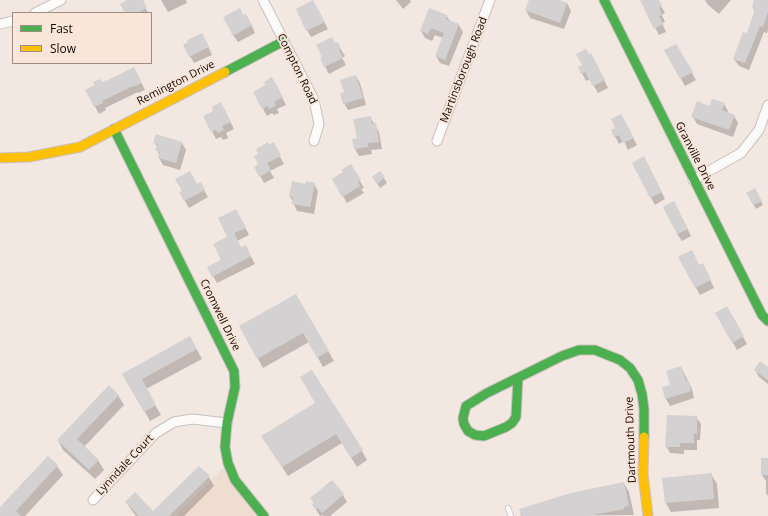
<!DOCTYPE html>
<style>
body{margin:0}
#map{position:relative;width:768px;height:516px;overflow:hidden;background:#f2e7e1;font-family:"Open Sans",sans-serif}
canvas{display:block}
.legend{position:absolute;left:12px;top:12px;width:140px;height:52px;box-sizing:border-box;background:#fae5d9;border:1px solid #9c8d85;margin:0;padding:5px 7px;list-style:none;font-size:12px;color:#100a06}
.legend li{display:flex;align-items:center;gap:8px;height:20px}
.legend b{width:20px;border:1px solid #9c8d85}
</style>
<div id="map">
<canvas width="768" height="516"></canvas>
<ul class="legend">
<li><b style="height:5px;background:#4caf50"></b>Fast</li>
<li><b style="height:5px;background:#ffc107"></b>Slow</li>
</ul>
</div>
<script>
const ctx = document.querySelector('canvas').getContext('2d');
ctx.lineJoin = 'round';
function fillPath(path, color) { ctx.fillStyle = color; ctx.fill(path, 'evenodd'); }
const toPath = rows => new Path2D(rows.map(r => 'M' + r).join(''));
function trace(path, color, width, dash) { ctx.strokeStyle = color; ctx.lineWidth = width; ctx.lineCap = dash ? 'butt' : 'round'; ctx.setLineDash(dash || []); ctx.stroke(path); }
function label(font, color, halo, rows, align = 'center') {
  ctx.font = font + ' "Open Sans",sans-serif'; ctx.lineWidth = 3.5; ctx.setLineDash([]); ctx.textBaseline = 'middle'; ctx.strokeStyle = halo; ctx.fillStyle = color; for (const [text, x, y, turn = 0] of rows) {
    ctx.save(); ctx.translate(x, y); ctx.rotate((+turn || 0) * Math.PI / 180); ctx.textAlign = isNaN(turn) ? turn : align; if (halo) ctx.strokeText(text, 0, 0); ctx.fillText(text, 0, 0); ctx.restore();
  }
}
const built = toPath([
 [228,463,264,516,176,516]
]);
const shadow = toPath([
 [130,0,142,0,148,13,126,13],
 [161,0,186,0,187,3,168,12],
 [396,0,410,0,411,2,403,9],
 [530,0,557,0,567,3,571,11,564,29,530,18,526,10],
 [641,0,658,1,665,13,662,15,665,22,662,23,666,32,659,35],
 [705,0,731,0,719,14,708,5],
 [756,0,768,0,768,30,767,33,764,32,749,70,739,66,734,59,747,35,755,12,753,7],
 [313,2,328,29,311,37,307,30],
 [446,15,450,21,458,24,463,32,449,66,440,63,436,56,443,38,435,35,432,41,425,38,421,31],
 [243,16,250,22,255,33,238,42,233,35],
 [206,41,212,55,194,63,190,56],
 [337,43,345,56,342,58,346,65,329,74,321,59],
 [676,45,696,80,685,86,666,51],
 [595,61,608,88,598,93,590,79,586,81,579,67],
 [138,76,145,90,138,93,138,92,105,108,106,110,99,114,86,90,101,84],
 [356,76,360,83,366,105,348,110,344,103,346,93],
 [276,85,286,105,277,109,279,113,274,115,272,113,267,116,263,109],
 [724,104,728,111,728,113,734,116,738,123,733,137,697,124,693,117,710,107],
 [225,111,234,129,226,133,228,138,223,140,221,137,216,139,205,117],
 [370,117,379,132,382,149,371,150,372,154,359,156,355,149,358,139],
 [625,122,637,145,628,150,624,141,619,144,612,131],
 [157,135,182,143,186,150,180,170,163,165,159,158,160,156,157,150,157,147,155,142],
 [273,144,284,164,270,171,274,178,264,183,255,167,260,165,260,154],
 [633,163,648,165,665,199,655,205],
 [351,165,364,188,361,189,364,193,347,203,333,179,344,173],
 [380,172,387,183,380,188,376,182],
 [200,183,208,197,189,208,180,193],
 [314,184,318,191,314,214,297,211,290,196,306,185],
 [755,190,763,205,756,209,748,193],
 [678,210,691,236,682,241,677,234],
 [240,217,249,235,237,241,241,248,249,253,255,264,217,283,213,276,223,260,228,237],
 [680,258,696,259,699,266,706,271,714,288,700,295],
 [296,295,334,361,323,367,309,342,263,368,240,327],
 [726,307,747,344,737,350,716,313],
 [190,337,202,359,146,389,161,415,150,421,124,374],
 [681,367,692,389,694,398,670,406,666,399],
 [768,368,768,384,759,377,755,370],
 [118,395,124,405,84,447,98,460,104,470,95,479,63,450,58,440],
 [316,403,362,451,367,460,357,467,342,443,288,476,268,446],
 [696,417,701,424,700,440,697,440,697,450,684,450,684,454,670,453,666,446],
 [762,459,768,459,768,496,766,493,766,481,762,475],
 [57,466,63,475,25,516,0,516,0,509],
 [711,474,717,484,719,508,671,512,666,503],
 [209,477,214,486,184,516,136,516,132,511,126,502,153,512],
 [624,483,629,492,634,515,522,516],
 [343,495,347,502,330,516,324,516,323,515,320,516,313,505,314,504,311,498]
]);
const building = toPath([
 [127,0,143,0,147,8,137,13,125,13,120,4],
 [313,0,325,22,306,31,296,9],
 [529,0,560,0,567,3,560,23,525,10],
 [640,0,659,0,662,6,659,7,662,15,659,16,663,24,654,29],
 [754,0,768,0,768,12,763,27,760,26,745,63,733,59,743,32,747,33,755,9,752,7],
 [240,8,243,15,246,14,252,25,233,36,223,17],
 [429,8,447,15,446,19,459,24,445,60,435,56,444,33,431,28,428,34,420,31],
 [202,33,209,47,189,57,183,45,188,42,187,40],
 [332,37,335,43,338,42,341,49,339,50,343,58,324,67,320,58,322,57,316,45],
 [676,44,693,72,680,79,664,50],
 [586,49,589,54,591,53,605,80,593,86,585,72,581,74,578,67,582,65,576,54],
 [134,67,142,83,133,87,133,86,102,101,103,103,94,107,85,90,95,85,93,82,100,79,102,82,106,80,106,81],
 [356,75,363,98,343,104,340,94,344,92,340,80],
 [272,77,283,97,274,102,276,105,269,109,268,106,262,109,253,92,265,85,264,82],
 [712,99,725,103,722,110,735,115,729,130,691,117,697,101,709,106],
 [221,102,231,122,222,126,224,130,218,133,216,130,211,132,203,116,213,111,212,107],
 [621,114,634,138,623,143,619,135,614,137,611,130,615,128,611,119],
 [371,116,372,124,376,123,379,142,368,143,368,147,354,149,352,139,357,138,353,119],
 [156,134,182,142,176,163,158,158,160,152,155,150,158,144,153,143],
 [268,142,269,145,274,142,281,156,267,163,271,170,259,177,254,167,258,164,254,156,258,154,256,149],
 [644,156,662,192,650,198,632,163],
 [351,164,361,180,358,182,360,186,342,197,332,179,343,172,341,170],
 [190,171,197,184,201,182,205,190,184,201,179,192,182,191,175,179],
 [380,171,385,177,377,184,372,177],
 [292,181,305,184,306,181,315,183,310,207,292,204,293,197,289,197],
 [755,188,762,201,753,205,746,193],
 [674,201,688,229,677,234,663,207],
 [236,209,246,228,234,233,241,247,246,245,251,256,212,277,207,267,221,260,213,244,227,237,218,218],
 [692,250,699,265,703,263,711,280,695,288,678,257],
 [296,294,329,351,317,358,303,333,257,359,239,326],
 [727,306,744,336,732,343,715,313],
 [190,336,197,349,142,379,156,405,144,412,122,374],
 [760,361,768,367,768,380,754,370],
 [681,366,686,381,688,381,691,391,665,399,662,387,670,385,666,371],
 [312,370,363,450,351,458,336,434,282,467,261,436,315,403,300,377],
 [109,385,119,395,77,439,99,460,89,470,57,440],
 [667,415,697,416,697,434,694,433,694,443,680,443,680,447,665,447],
 [48,456,58,465,16,511,21,516,0,516,0,507],
 [761,458,768,458,768,475,761,475],
 [199,466,210,476,169,516,139,516,125,502,135,492,153,511],
 [712,473,714,499,665,503,662,478],
 [332,480,344,494,322,513,318,508,316,510,312,505,314,503,310,498],
 [624,482,629,506,624,507,624,509,587,516,521,516,519,509,571,493]
]);
const lane = toPath([
 [508,508,511,516]
]);
const street = toPath([
 [263,0,314,100,319,124,314,141],
 [35,13,61,0],
 [0,24,13,21],
 [437,141,490,0],
 [693,180,741,153,759,130,768,105],
 [93,500,156,433,174,422,192,419,227,423]
]);
const fast = toPath([
 [604,0,762,315,768,321],
 [225,72,284,41],
 [114,129,234,371,235,387,227,423,225,447,228,463,235,480,264,516],
 [518,378,516,417,512,423,506,427,484,436,475,435,468,431,464,424,463,418,466,406,487,393,562,356,579,350,595,350,620,360,630,368,638,380,642,394,644,409,644,437]
]);
const slow = toPath([
 [0,158,29,157,80,147,225,72],
 [644,437,643,474,648,516]
]);
const streetNames = [
 ["Compton Road",297,69,64],
 ["Martinsborough Road",464,70,-69],
 ["Remington Drive",176,83,-27],
 ["Granville Drive",695,156,63],
 ["Cromwell Drive",220,315,64],
 ["Dartmouth Drive",631,440,-92],
 ["Lynndale Court",125,465,-47]
];
fillPath(built, '#f0ddd1');
fillPath(shadow, '#0003');
fillPath(building, '#d3d1d1');
trace(lane, '#c9c0bc', 6);
trace(street, '#c9c0bc', 11);
trace(fast, '#c9c0bc', 11);
trace(slow, '#c9c0bc', 11);
trace(lane, '#fdfbfa', 4.5);
trace(street, '#fdfbfa', 9);
trace(fast, '#4caf50', 9);
trace(slow, '#ffc107', 9);
label('11px', '#100a06', '#fae5d9', streetNames);
</script>
